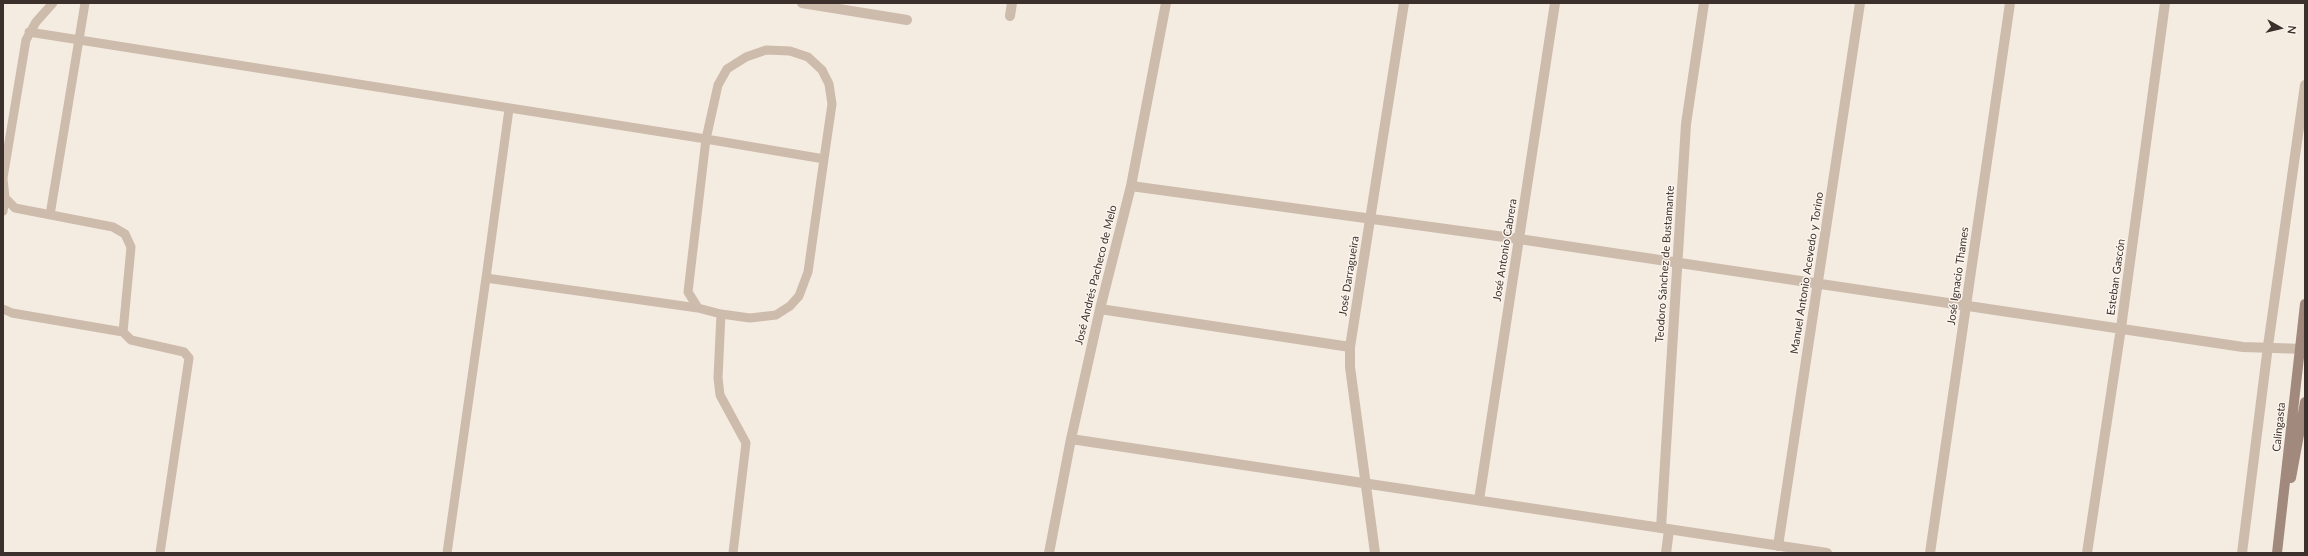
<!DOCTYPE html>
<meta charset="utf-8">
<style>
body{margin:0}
#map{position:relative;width:2308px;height:556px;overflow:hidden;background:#f4ebe1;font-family:Lato,sans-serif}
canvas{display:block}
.frame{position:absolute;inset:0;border:4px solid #3b302b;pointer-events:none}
.north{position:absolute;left:2260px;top:8px;width:40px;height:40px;-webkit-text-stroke:3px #fbf5ee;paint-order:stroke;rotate:98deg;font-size:11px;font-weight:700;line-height:16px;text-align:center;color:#3b302b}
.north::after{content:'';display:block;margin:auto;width:14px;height:18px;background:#3b302b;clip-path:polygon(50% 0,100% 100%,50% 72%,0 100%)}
</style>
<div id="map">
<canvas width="2308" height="556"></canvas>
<div class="frame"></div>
<div class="north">N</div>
</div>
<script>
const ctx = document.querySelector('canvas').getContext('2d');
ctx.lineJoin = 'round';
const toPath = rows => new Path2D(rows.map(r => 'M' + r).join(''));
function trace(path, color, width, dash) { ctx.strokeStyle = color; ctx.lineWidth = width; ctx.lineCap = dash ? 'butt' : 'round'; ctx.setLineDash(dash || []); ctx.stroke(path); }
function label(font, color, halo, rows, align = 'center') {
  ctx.font = font + ' Lato,sans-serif'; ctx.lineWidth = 3; ctx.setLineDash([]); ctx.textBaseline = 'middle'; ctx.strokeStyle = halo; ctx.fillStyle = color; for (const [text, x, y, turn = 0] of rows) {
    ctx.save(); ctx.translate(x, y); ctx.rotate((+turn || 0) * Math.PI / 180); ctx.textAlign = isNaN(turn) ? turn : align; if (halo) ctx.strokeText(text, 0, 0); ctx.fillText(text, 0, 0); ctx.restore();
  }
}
const lane = toPath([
 [29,32,706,139,688,292,698,308,721,314,750,318,776,315,790,306,799,296,808,272,824,159,832,104,829,84,822,70,808,57,790,51,766,50,746,57,727,69,718,85,706,139,824,159],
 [509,109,486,278,698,308],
 [3,178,26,40,36,22,53,3],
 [3,179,5,198,15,208,113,227,125,234,131,247,123,332,131,340,184,352,189,358,160,553],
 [3,211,5,198],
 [50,215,85,3],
 [3,309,12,313,123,332],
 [721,314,718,378,720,395,746,443,733,553],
 [447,553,486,278]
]);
const street = toPath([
 [802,3,907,20],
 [1010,16,1012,3],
 [1131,186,1519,239,2243,347,2305,349],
 [1100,309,1350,347],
 [1071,439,1827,553],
 [1479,500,1555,3],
 [1661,528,1686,124,1704,3],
 [1778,546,1860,3],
 [1049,553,1071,439,1100,309,1131,186,1166,3],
 [1375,553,1350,367,1350,347,1404,3],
 [1666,553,1669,530],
 [1930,553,2010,3],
 [2087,553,2121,328,2165,3],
 [2242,553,2268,346,2305,85]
]);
const secondary = toPath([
 [2291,478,2305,402],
 [2277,553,2305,304]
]);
const streetNames = [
 ["José Antonio Cabrera",1505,250,-81],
 ["Teodoro Sánchez de Bustamante",1665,264,-86],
 ["Manuel Antonio Acevedo y Torino",1807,273,-81],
 ["José Andrés Pacheco de Melo",1096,275,-76],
 ["José Darragueira",1349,276,-81],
 ["José Ignacio Thames",1958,276,-82],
 ["Esteban Gascón",2116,277,-82],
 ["Calingasta",2279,427,-84]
];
trace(lane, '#cdbbac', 9);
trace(street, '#cdbbac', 10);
trace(secondary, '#a18a7d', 10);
label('11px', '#3b302b', '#fbf5ee', streetNames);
</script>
